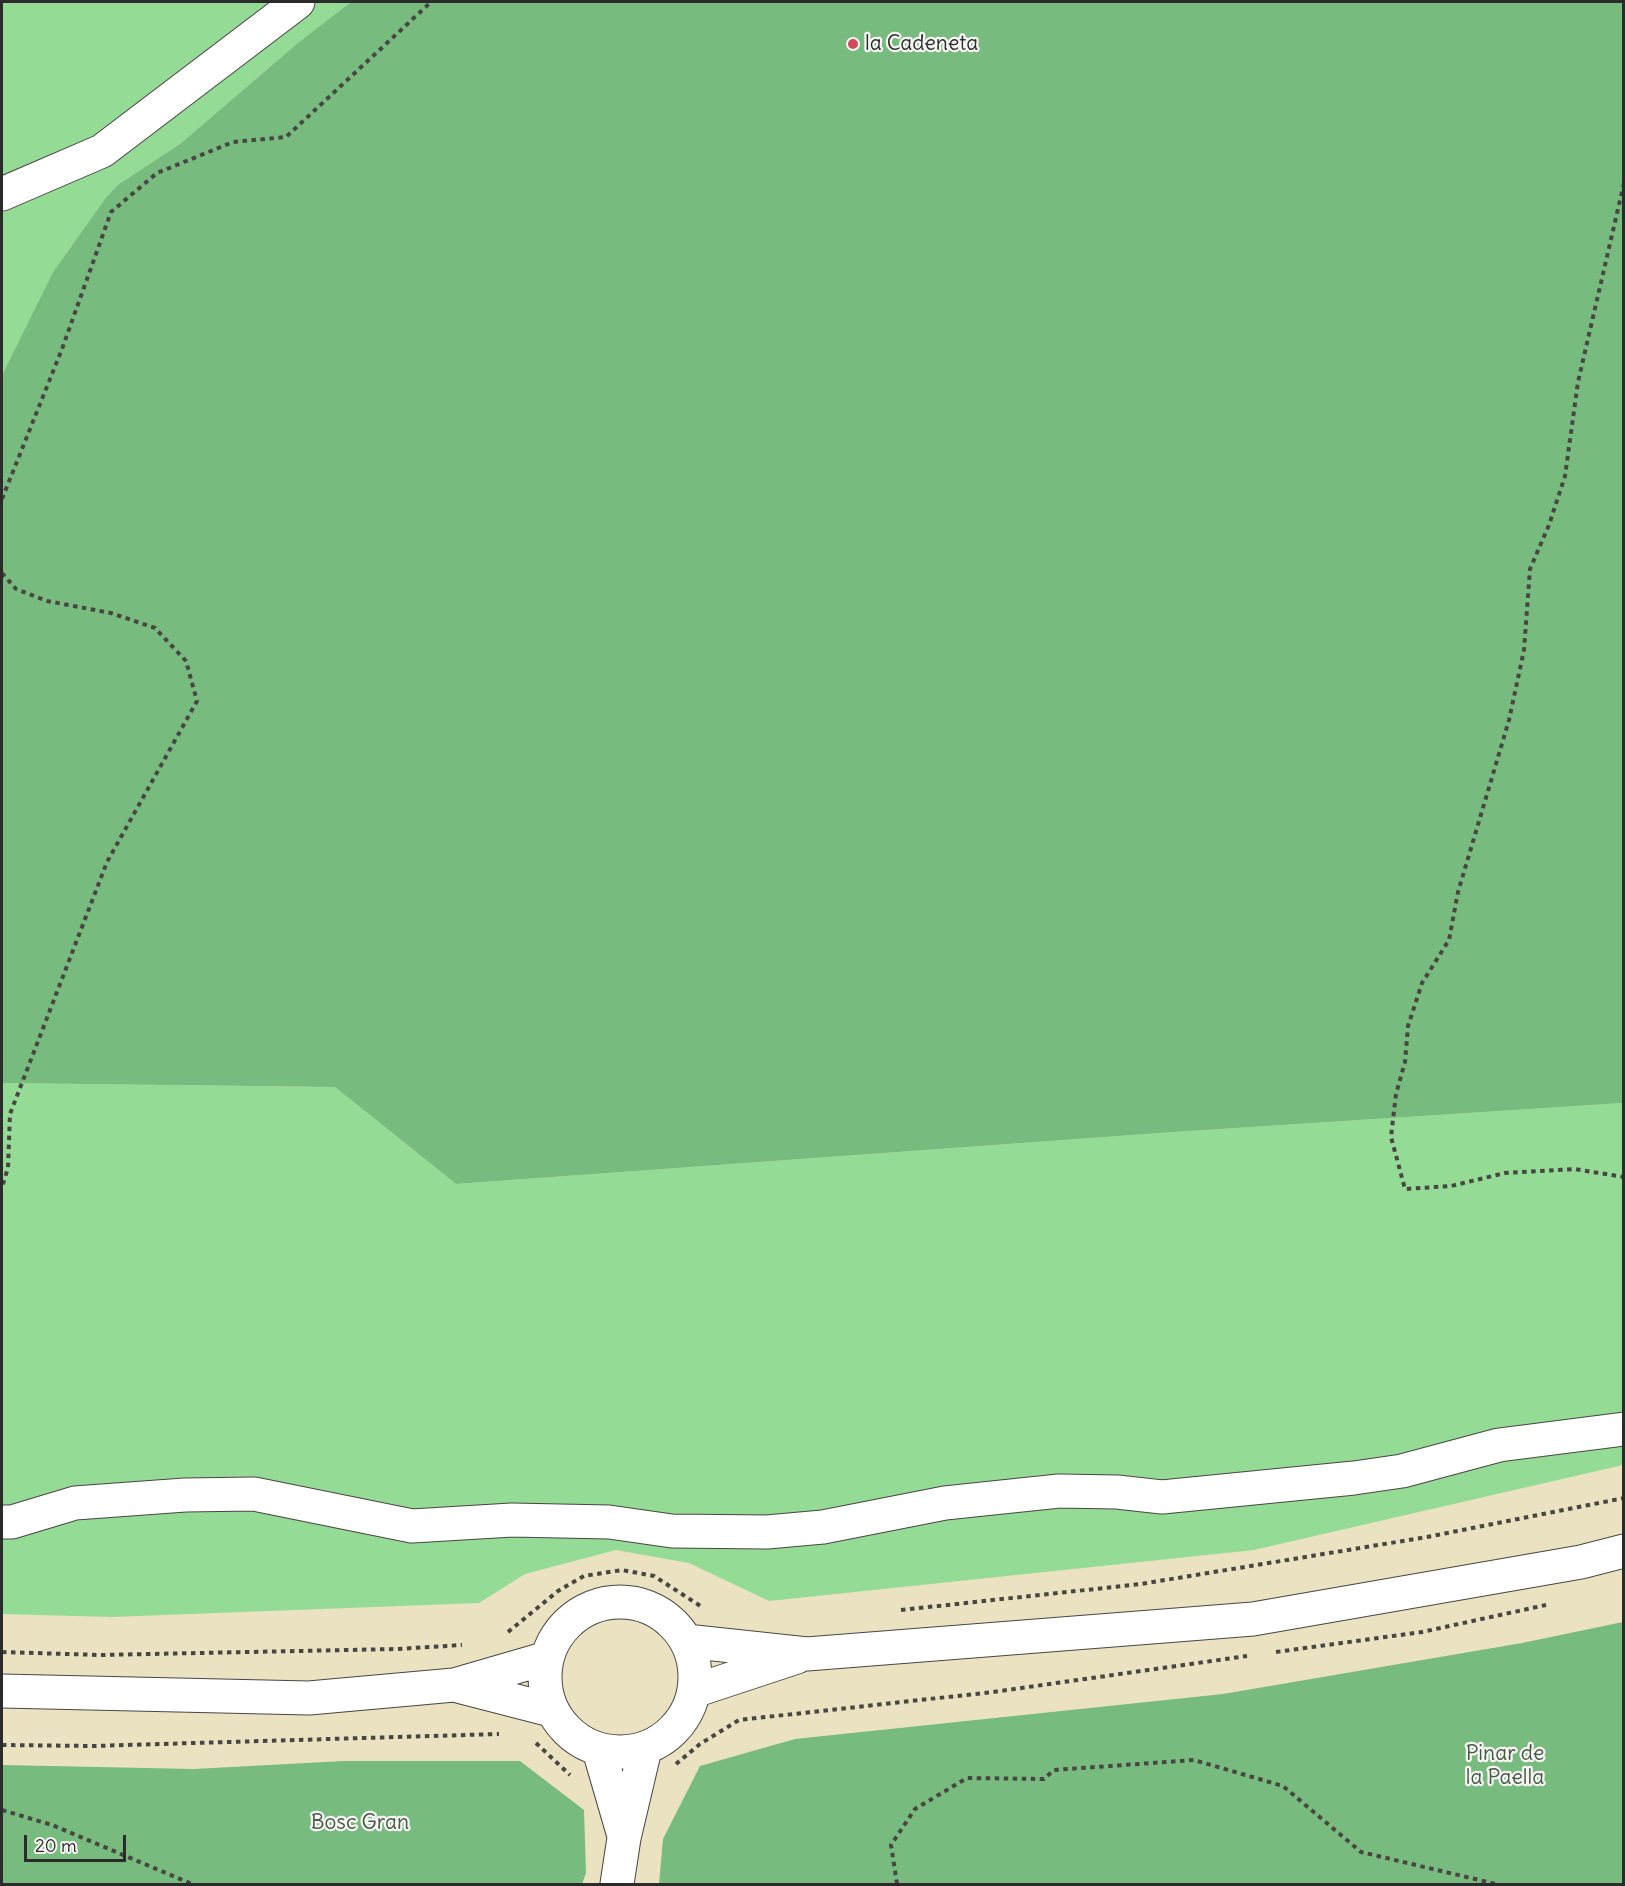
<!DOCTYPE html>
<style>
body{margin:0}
#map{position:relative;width:1625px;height:1886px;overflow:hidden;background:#ebe2c2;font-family:Delius,sans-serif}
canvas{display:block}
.frame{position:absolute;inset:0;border:3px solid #2b2b2b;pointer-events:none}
.scale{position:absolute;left:24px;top:1835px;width:102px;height:27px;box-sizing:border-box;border:3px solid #2b2b2b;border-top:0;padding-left:8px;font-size:18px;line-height:21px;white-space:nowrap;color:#2b2b2b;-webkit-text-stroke:4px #f6f6f2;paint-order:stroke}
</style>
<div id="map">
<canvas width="1625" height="1886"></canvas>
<div class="frame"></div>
<div class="scale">20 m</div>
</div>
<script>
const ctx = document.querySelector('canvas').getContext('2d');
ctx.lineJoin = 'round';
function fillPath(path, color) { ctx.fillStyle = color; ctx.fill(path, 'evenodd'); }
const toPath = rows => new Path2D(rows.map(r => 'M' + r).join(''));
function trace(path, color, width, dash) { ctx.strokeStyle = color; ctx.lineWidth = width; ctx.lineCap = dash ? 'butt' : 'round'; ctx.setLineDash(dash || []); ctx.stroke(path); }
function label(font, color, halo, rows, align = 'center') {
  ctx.font = font + ' Delius,sans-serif'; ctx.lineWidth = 4.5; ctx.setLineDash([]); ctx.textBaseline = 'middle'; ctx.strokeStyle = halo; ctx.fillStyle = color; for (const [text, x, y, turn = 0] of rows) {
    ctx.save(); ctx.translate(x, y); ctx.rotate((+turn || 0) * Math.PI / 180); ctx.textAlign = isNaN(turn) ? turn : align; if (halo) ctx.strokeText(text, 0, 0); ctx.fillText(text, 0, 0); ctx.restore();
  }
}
const green = toPath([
 [2,2,351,2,299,42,180,144,119,184,107,196,53,272,2,375],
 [2,1083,335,1087,456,1184,1174,1132,1623,1103,1623,1465,1254,1550,769,1601,689,1563,616,1550,525,1574,479,1603,112,1617,2,1614]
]);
const forest = toPath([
 [351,2,1623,2,1623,1103,1174,1132,456,1184,335,1087,2,1083,2,375,53,272,107,196,119,184,180,144,299,42],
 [1623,1622,1623,1884,659,1884,663,1839,700,1766,795,1739,1223,1694,1522,1643],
 [344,1761,520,1761,584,1810,586,1873,582,1884,2,1884,2,1765,194,1769]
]);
const path = toPath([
 [1624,183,1578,382,1565,476,1549,525,1530,569,1524,650,1509,720,1458,892,1449,940,1422,983,1408,1026,1405,1062,1396,1094,1391,1137,1405,1189,1451,1186,1505,1173,1574,1169,1624,1177],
 [2,499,62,349,111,212,157,173,233,142,286,137,431,2],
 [2,573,16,589,47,601,111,613,155,628,186,661,197,701,107,862,10,1114,8,1168,2,1187],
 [901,1610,1141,1584,1427,1537,1624,1498],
 [508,1632,558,1591,584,1576,622,1570,654,1576,702,1607],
 [2,1652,100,1655,397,1649,462,1645],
 [1276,1652,1422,1632,1546,1605],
 [536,1743,570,1775],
 [2,1745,93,1746,499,1734],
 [676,1764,700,1744,739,1720,993,1692,1247,1656],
 [2,1810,52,1825,192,1884],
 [897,1884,891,1845,915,1809,967,1778,1044,1779,1054,1770,1194,1760,1283,1786,1361,1852,1496,1884]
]);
const minor = toPath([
 [2,194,102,151,298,2],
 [2,1522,12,1522,75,1503,185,1495,254,1494,412,1526,512,1520,609,1522,672,1531,767,1532,823,1527,945,1503,1059,1491,1117,1492,1162,1497,1354,1478,1402,1471,1499,1445,1624,1429],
 '545 1677a75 75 0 1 1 150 0a75 75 0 1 1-150 0Z',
 [686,1641,807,1654,1253,1619,1581,1562,1624,1551],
 [454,1685,551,1710],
 [2,1691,309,1698,454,1685,547,1658],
 [694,1691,797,1657],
 [599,1750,624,1836],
 [617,1884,624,1838,645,1749]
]);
const markers = [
 [853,44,6,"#d1495b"]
];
const poiNames = [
 ["la Cadeneta",865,44]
];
const parkNames = [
 ["Pinar de",1505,1754],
 ["la Paella",1505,1778],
 ["Bosc Gran",360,1823]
];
fillPath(green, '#94db96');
fillPath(forest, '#77bb7f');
trace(minor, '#484642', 35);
trace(path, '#484642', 4, [4.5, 4.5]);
trace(minor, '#fff', 33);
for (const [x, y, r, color] of markers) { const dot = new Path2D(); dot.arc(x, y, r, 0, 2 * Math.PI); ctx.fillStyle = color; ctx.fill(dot); trace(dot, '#f6f6f2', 2); }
label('21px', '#2b2b2b', '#f6f6f2', poiNames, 'left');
label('21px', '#455746', '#f6f6f2', parkNames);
</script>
